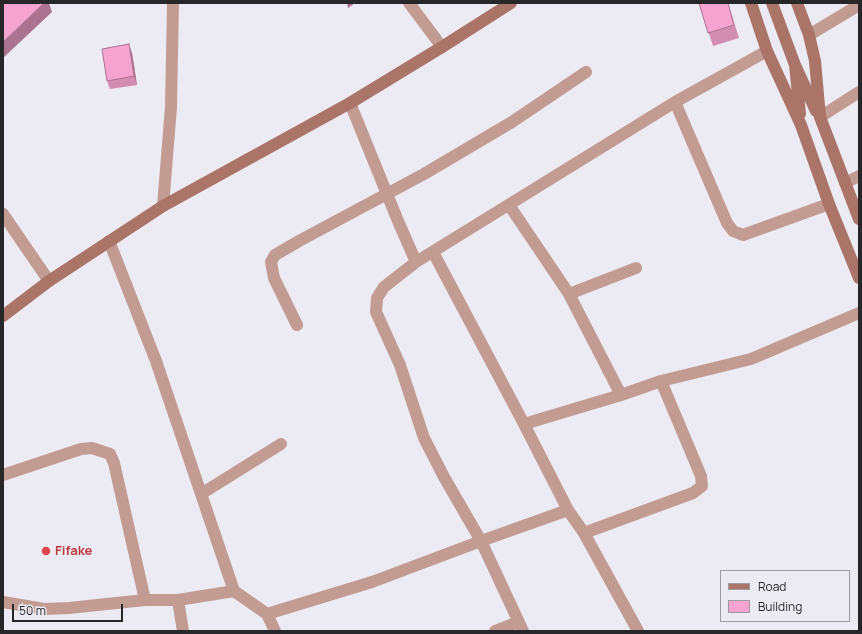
<!DOCTYPE html>
<style>
body{margin:0}
#map{position:relative;width:862px;height:634px;overflow:hidden;background:#eceaf2;font-family:Manrope,sans-serif}
canvas{display:block}
.frame{position:absolute;inset:0;border:4px solid #272629;pointer-events:none}
.legend{position:absolute;left:720px;top:570px;width:130px;height:52px;box-sizing:border-box;background:#eceaf2;border:1px solid #9d9ca2;margin:0;padding:5px 7px;list-style:none;font-size:12px;color:#272629}
.legend li{display:flex;align-items:center;gap:8px;height:20px}
.legend b{width:20px;border:1px solid #9d9ca2}
.scale{position:absolute;left:12px;top:604px;width:111px;height:18px;box-sizing:border-box;border:2px solid #272629;border-top:0;padding-left:5px;font-size:12px;line-height:14px;white-space:nowrap;color:#272629;-webkit-text-stroke:3px #eceaf2;paint-order:stroke}
</style>
<div id="map">
<canvas width="862" height="634"></canvas>
<div class="frame"></div>
<ul class="legend">
<li><b style="height:5px;background:#ab7468"></b>Road</li>
<li><b style="height:11px;background:#f4a4ce"></b>Building</li>
</ul>
<div class="scale">50 m</div>
</div>
<script>
const ctx = document.querySelector('canvas').getContext('2d');
ctx.lineJoin = 'round';
const toPath = rows => new Path2D(rows.map(r => 'M' + r).join(''));
function trace(path, color, width, dash) { ctx.strokeStyle = color; ctx.lineWidth = width; ctx.lineCap = dash ? 'butt' : 'round'; ctx.setLineDash(dash || []); ctx.stroke(path); }
function fillPath(path, color) { ctx.fillStyle = color; ctx.fill(path, 'evenodd'); }
function label(font, color, halo, rows, align = 'center') {
  ctx.font = font + ' Manrope,sans-serif'; ctx.lineWidth = 3; ctx.setLineDash([]); ctx.textBaseline = 'middle'; ctx.strokeStyle = halo; ctx.fillStyle = color; for (const [text, x, y, turn = 0] of rows) {
    ctx.save(); ctx.translate(x, y); ctx.rotate((+turn || 0) * Math.PI / 180); ctx.textAlign = isNaN(turn) ? turn : align; if (halo) ctx.strokeText(text, 0, 0); ctx.fillText(text, 0, 0); ctx.restore();
  }
}
const street = toPath([
 [409,3,442,47],
 [809,35,859,5],
 [675,102,727,223,733,231,743,235,829,204],
 [350,103,398,221,416,262],
 [820,117,859,92],
 [845,183,859,176],
 [509,205,569,294,621,395],
 [163,206,171,107,173,3],
 [3,214,49,281],
 [109,241,156,361,234,591],
 [433,252,524,424,568,510,584,533,638,631],
 [569,294,636,268],
 [297,325,274,278,271,262,275,255,299,241,424,174,512,122,586,72],
 [524,424,621,395,661,381,751,359,859,313],
 [3,475,81,449,92,448,110,454,114,463,145,600,69,608,44,609,3,602],
 [201,494,281,444],
 [584,533,693,493,702,486,701,476,661,381],
 [145,600,178,600,234,591,267,614,372,582,481,541,568,510],
 [178,600,183,631],
 [267,614,275,631],
 [495,631,518,622],
 [523,631,481,541,444,477,424,438,400,365,376,312,377,298,384,287,416,262,675,102,767,51]
]);
const secondary = toPath([
 [751,3,767,51,801,125,829,204,859,278],
 [772,3,795,65],
 [797,3,809,35,815,61,820,117,859,219],
 [800,114,795,65,816,111],
 [3,316,49,281,163,206,350,103,442,47,511,3]
]);
const wall = toPath([
 [699,3,728,3,739,38,713,46],
 [132,53,137,85,110,89,107,81]
]);
const shadedWall = toPath([
 [44,3,49,3,52,12,3,58,3,42],
 [347,3,355,3,348,8],
 [129,44,132,53,137,85,134,76]
]);
const building = toPath([
 [3,3,44,3,3,42,3,3],
 [699,3,728,3,734,25,708,33,699,3],
 [129,44,134,76,107,81,102,49,129,44]
]);
const markers = [
 [46,551,5,"#e0444e"]
];
const healthNames = [
 ["Fifake",55,551]
];
trace(street, '#c29b93', 12);
trace(secondary, '#ab7468', 12);
fillPath(wall, '#d28db1');
fillPath(shadedWall, '#ab7390');
fillPath(building, '#f4a4ce');
trace(building, '#ab7390', 1);
for (const [x, y, r, color] of markers) { const dot = new Path2D(); dot.arc(x, y, r, 0, 2 * Math.PI); ctx.fillStyle = color; ctx.fill(dot); trace(dot, '#eceaf2', 1.5); }
label('bold 13px', '#be3a42', '#eceaf2', healthNames, 'left');
</script>
